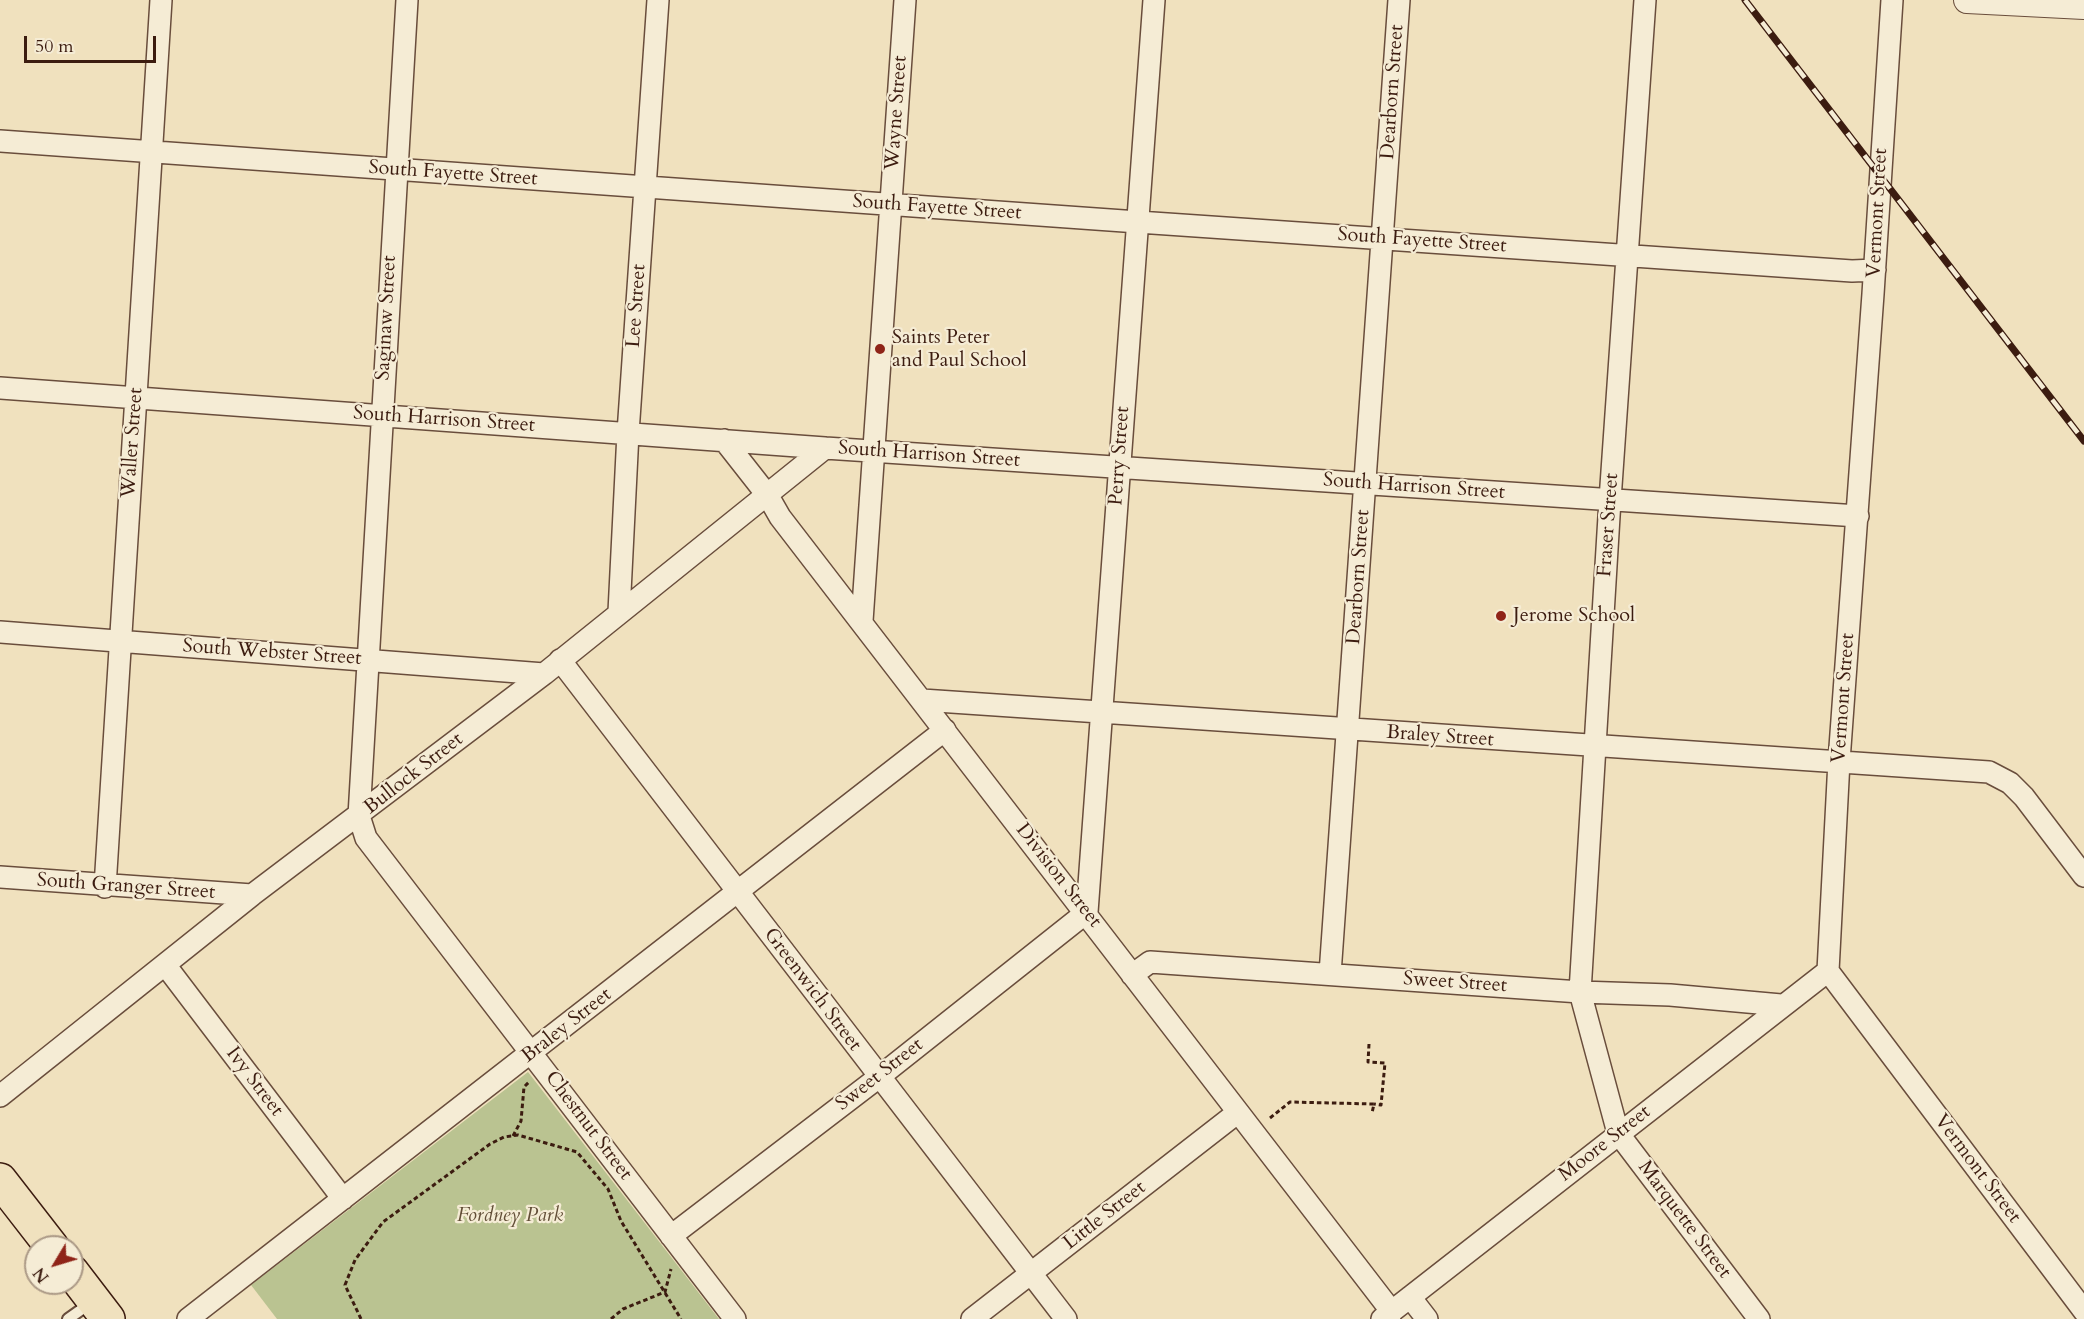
<!DOCTYPE html>
<style>
body{margin:0}
#map{position:relative;width:2084px;height:1319px;overflow:hidden;background:#f0e1be;font-family:Cardo,serif}
canvas{display:block}
.north{position:absolute;left:24px;top:1235px;width:60px;height:60px;box-sizing:border-box;background:#f5ecd5;border:2px solid #ab9986;border-radius:50%;rotate:232deg;font-size:16px;font-weight:700;line-height:24px;text-align:center;color:#3c1c10}
.north::after{content:'';display:block;margin:auto;width:21px;height:27px;background:#8f2418;clip-path:polygon(50% 0,100% 100%,50% 72%,0 100%)}
.scale{position:absolute;left:24px;top:36px;width:132px;height:27px;box-sizing:border-box;border:3px solid #3c1c10;border-top:0;padding-left:8px;font-size:18px;line-height:21px;white-space:nowrap;color:#3c1c10;-webkit-text-stroke:4px #f5ecd5;paint-order:stroke}
</style>
<div id="map">
<canvas width="2084" height="1319"></canvas>
<div class="north">N</div>
<div class="scale">50 m</div>
</div>
<script>
const ctx = document.querySelector('canvas').getContext('2d');
ctx.lineJoin = 'round';
function fillPath(path, color) { ctx.fillStyle = color; ctx.fill(path, 'evenodd'); }
const toPath = rows => new Path2D(rows.map(r => 'M' + r).join(''));
function trace(path, color, width, dash) { ctx.strokeStyle = color; ctx.lineWidth = width; ctx.lineCap = dash ? 'butt' : 'round'; ctx.setLineDash(dash || []); ctx.stroke(path); }
function label(font, color, halo, rows, align = 'center') {
  ctx.font = font + ' Cardo,serif'; ctx.lineWidth = 4.5; ctx.setLineDash([]); ctx.textBaseline = 'middle'; ctx.strokeStyle = halo; ctx.fillStyle = color; for (const [text, x, y, turn = 0] of rows) {
    ctx.save(); ctx.translate(x, y); ctx.rotate((+turn || 0) * Math.PI / 180); ctx.textAlign = isNaN(turn) ? turn : align; if (halo) ctx.strokeText(text, 0, 0); ctx.fillText(text, 0, 0); ctx.restore();
  }
}
const green = toPath([
 [528,1072,719,1319,277,1319,251,1285]
]);
const path = toPath([
 [1369,1044,1368,1062,1385,1063,1381,1105,1374,1104],
 [1270,1118,1290,1102,1374,1104,1372,1113],
 [513,1136,521,1121,524,1087,529,1082],
 [361,1319,345,1285,355,1260,383,1222,490,1144,504,1137,518,1135,577,1152,608,1189,621,1221,681,1319],
 [611,1319,623,1309,665,1292,671,1269]
]);
const service = toPath([
 [68,1319,92,1302]
]);
const minor = toPath([
 [407,0,359,816,366,838,735,1319],
 [1645,0,1610,500,1580,992,1618,1133,1759,1319],
 [1892,0,1873,294,1839,761,1828,971,2084,1311],
 [0,141,1138,222,1852,271,1875,270],
 [0,388,825,448,1858,516],
 [724,440,768,496,780,517,1392,1312],
 [619,612,628,433,658,0],
 [862,621,905,0],
 [0,632,544,674],
 [560,660,1066,1319],
 [922,700,1989,772,2010,783,2024,797,2084,876],
 [0,877,252,895],
 [105,887,161,0],
 [166,966,343,1199],
 [1330,974,1399,0],
 [1132,975,1150,962,1580,992,1670,995,1781,1005],
 [0,1096,252,895,544,674,825,448],
 [671,1236,879,1077,1087,912,1154,0],
 [1410,1297,1427,1319],
 [188,1319,945,730],
 [972,1319,1237,1113],
 [1382,1319,1828,971]
]);
const tertiary = toPath([
 [1967,0,2084,6]
]);
const trunk = toPath([
 [0,1180,52,1247],
 [72,1272,108,1319]
]);
const rail = toPath([
 [1745,0,2084,441]
]);
const markers = [
 [880,349,6,"#8f2418"],
 [1501,616,6,"#8f2418"]
];
const streetNames = [
 ["Dearborn Street",1393,92,-86],
 ["Wayne Street",897,113,-86],
 ["South Fayette Street",453,174,4],
 ["South Fayette Street",937,208,4],
 ["Vermont Street",1878,213,-87],
 ["South Fayette Street",1422,241,4],
 ["Lee Street",637,306,-86],
 ["Saginaw Street",387,318,-87],
 ["South Harrison Street",444,420,4],
 ["Waller Street",133,443,-86],
 ["South Harrison Street",929,455,4],
 ["Perry Street",1120,456,-86],
 ["South Harrison Street",1414,487,4],
 ["Fraser Street",1609,525,-86],
 ["Dearborn Street",1359,577,-86],
 ["South Webster Street",272,653,4],
 ["Vermont Street",1844,698,-86],
 ["Braley Street",1440,737,4],
 ["Bullock Street",414,774,-38],
 ["Division Street",1058,876,52],
 ["South Granger Street",126,887,4],
 ["Sweet Street",1455,983,4],
 ["Greenwich Street",812,990,53],
 ["Braley Street",567,1026,-38],
 ["Sweet Street",880,1075,-38],
 ["Ivy Street",254,1082,53],
 ["Chestnut Street",588,1126,53],
 ["Moore Street",1605,1144,-38],
 ["Vermont Street",1977,1169,53],
 ["Little Street",1105,1216,-38],
 ["Marquette Street",1684,1220,53]
];
const poiNames = [
 ["Saints Peter",892,338],
 ["and Paul School",892,361],
 ["Jerome School",1513,616]
];
const parkNames = [
 ["Fordney Park",510,1216]
];
fillPath(green, '#bac391');
trace(service, '#694d3c', 14);
trace(minor, '#694d3c', 24);
trace(tertiary, '#694d3c', 28);
trace(trunk, '#3c1c10', 36);
trace(path, '#3c1c10', 3, [4.5, 3]);
trace(service, '#f5ecd5', 10);
trace(minor, '#f5ecd5', 21);
trace(tertiary, '#f5ecd5', 26);
trace(trunk, '#f0e1be', 33);
trace(rail, '#3c1c10', 7);
trace(rail, '#f5ecd5', 4.5, [14]);
for (const [x, y, r, color] of markers) { const dot = new Path2D(); dot.arc(x, y, r, 0, 2 * Math.PI); ctx.fillStyle = color; ctx.fill(dot); trace(dot, '#f5ecd5', 2); }
label('20px', '#3c1c10', '#f5ecd5', streetNames);
label('20px', '#3c1c10', '#f5ecd5', poiNames, 'left');
label('italic 20px', '#624e37', '#f5ecd5', parkNames);
</script>
